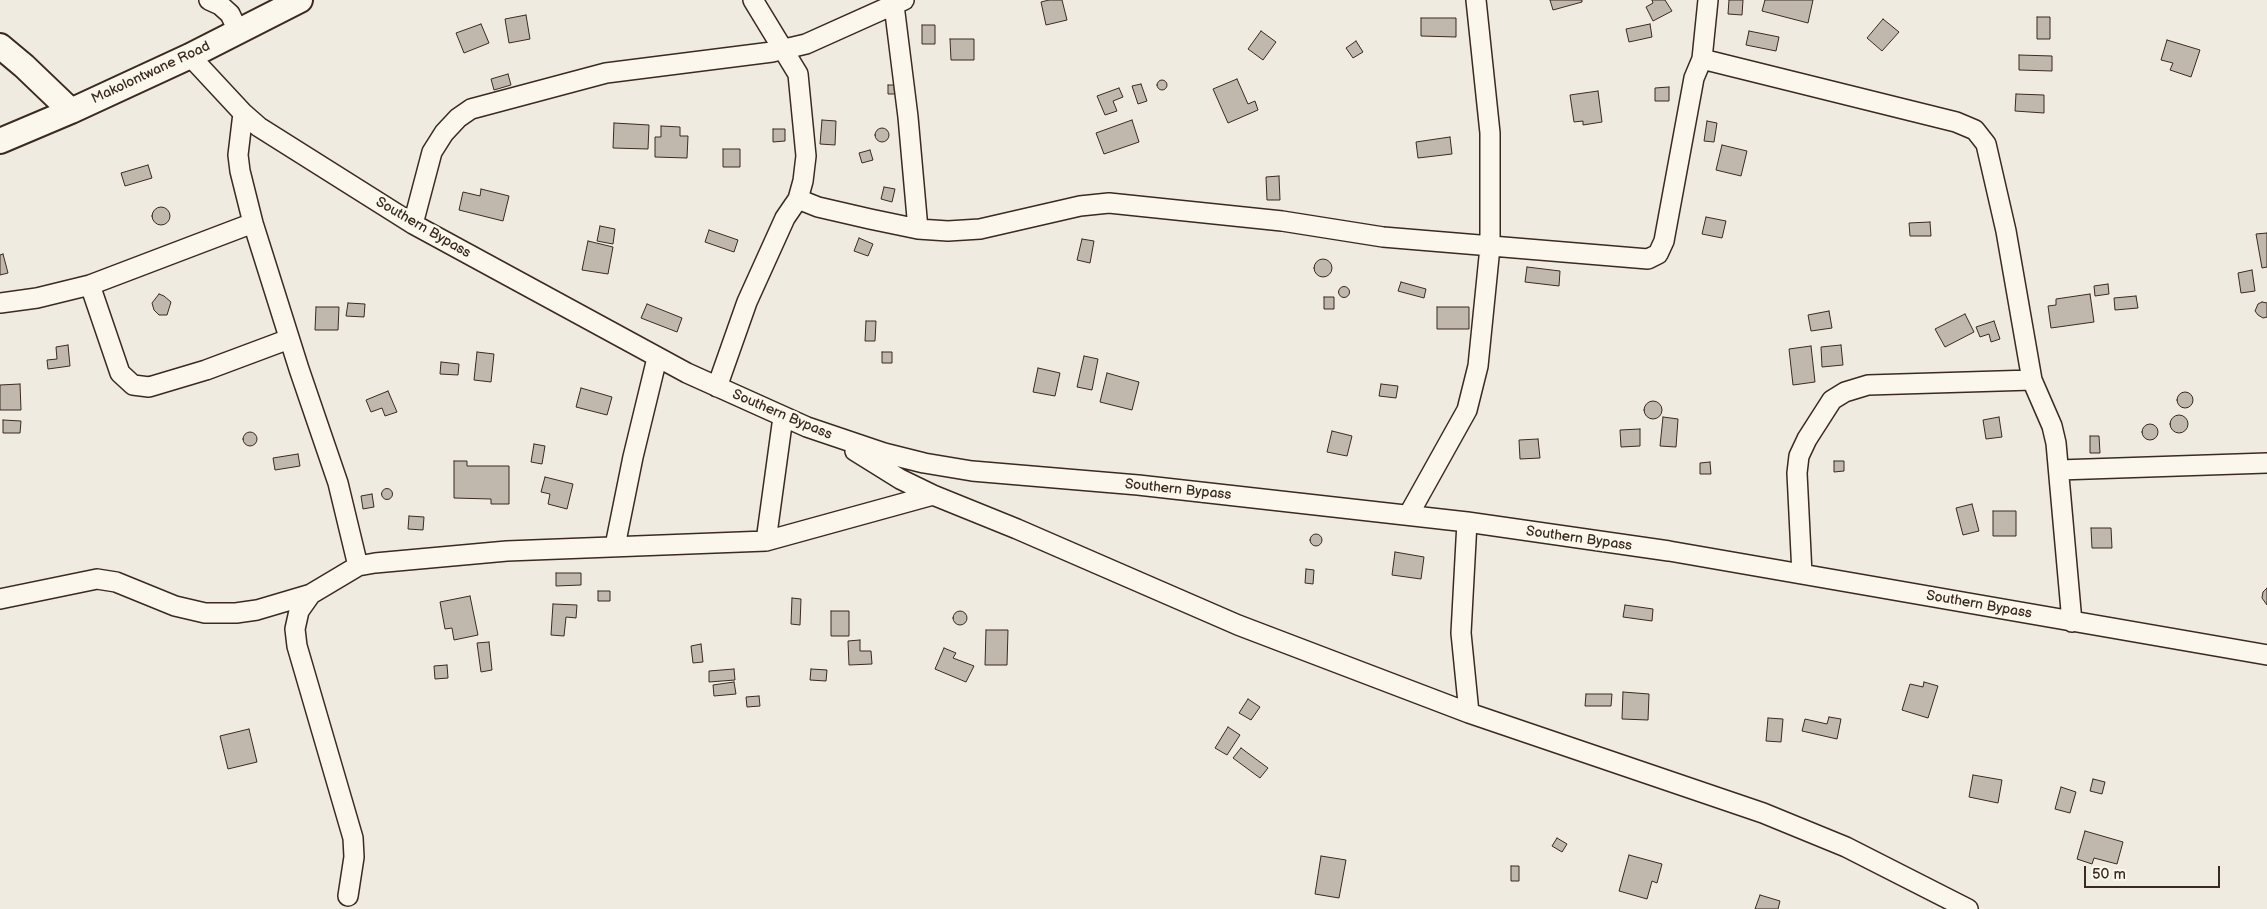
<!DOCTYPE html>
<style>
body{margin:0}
#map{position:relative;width:2267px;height:909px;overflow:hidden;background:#f0ebe0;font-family:"Balsamiq Sans",sans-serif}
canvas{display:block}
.scale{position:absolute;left:2084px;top:866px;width:136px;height:22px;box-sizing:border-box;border:2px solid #3b2a1e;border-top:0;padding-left:6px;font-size:15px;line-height:18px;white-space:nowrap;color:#3b2a1e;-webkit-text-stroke:4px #fbf7ec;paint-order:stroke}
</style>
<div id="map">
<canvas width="2267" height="909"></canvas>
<div class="scale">50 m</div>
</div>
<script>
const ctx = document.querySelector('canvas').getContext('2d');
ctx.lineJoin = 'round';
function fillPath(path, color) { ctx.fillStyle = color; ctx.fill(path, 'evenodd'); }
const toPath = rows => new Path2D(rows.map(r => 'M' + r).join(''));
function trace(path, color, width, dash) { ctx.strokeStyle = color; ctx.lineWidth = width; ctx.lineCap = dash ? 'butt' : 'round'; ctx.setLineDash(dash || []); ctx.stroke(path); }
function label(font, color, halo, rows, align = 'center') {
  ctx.font = font + ' "Balsamiq Sans",sans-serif'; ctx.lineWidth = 5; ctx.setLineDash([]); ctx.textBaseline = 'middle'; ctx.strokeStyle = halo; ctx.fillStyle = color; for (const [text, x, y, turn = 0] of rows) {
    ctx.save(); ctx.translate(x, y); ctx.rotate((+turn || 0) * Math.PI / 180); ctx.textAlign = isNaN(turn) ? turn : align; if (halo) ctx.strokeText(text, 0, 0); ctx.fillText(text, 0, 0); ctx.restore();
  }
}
const building = toPath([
 [1049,0,1062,0,1067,20,1046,25,1041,2,1049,0],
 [1550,0,1582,0,1582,2,1553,10,1550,0],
 [1652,0,1665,0,1672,11,1653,21,1646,7,1653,3,1652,0],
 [1729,0,1743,0,1742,15,1728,14,1729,0],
 [1765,0,1813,0,1808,23,1762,11,1765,0],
 [526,15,530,39,509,43,505,19,526,15],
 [2037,17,2050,17,2050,39,2037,39,2037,17],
 [1421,18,1456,18,1456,37,1421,36,1421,18],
 [1883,19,1899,32,1882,51,1867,38,1883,19],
 [481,24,489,43,464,53,456,33,481,24],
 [1650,24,1652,37,1629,42,1626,29,1650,24],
 [922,25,935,25,935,44,922,44,922,25],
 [1261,31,1276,42,1263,60,1248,49,1261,31],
 [1749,31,1779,37,1776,51,1746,45,1749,31],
 [950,39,974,39,974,60,951,60,950,39],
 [2167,40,2200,50,2191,77,2170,70,2173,63,2161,60,2167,40],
 [1356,41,1363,52,1353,58,1346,48,1356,41],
 [2019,55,2052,56,2052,71,2019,70,2019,55],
 [508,74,511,85,494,90,491,79,508,74],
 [1237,79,1248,104,1255,101,1258,110,1228,123,1213,89,1237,79],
 '1157 85a5 5 0 1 1 10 0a5 5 0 1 1-10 0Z',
 [1141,84,1147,101,1138,104,1132,86,1141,84],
 [888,85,898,85,898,94,888,94,888,85],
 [1669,87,1669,101,1655,101,1655,88,1669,87],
 [1119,88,1123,97,1113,101,1117,111,1105,115,1097,96,1119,88],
 [1598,91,1602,122,1583,125,1583,121,1574,122,1570,95,1598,91],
 [2016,94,2044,95,2044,113,2015,111,2016,94],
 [822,120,836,121,835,145,820,144,822,120],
 [1132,120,1139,142,1104,154,1096,133,1132,120],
 [1707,121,1717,123,1714,142,1704,141,1707,121],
 [614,123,649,125,648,149,613,148,614,123],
 [661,126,680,127,680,136,688,136,687,158,655,157,655,137,661,137,661,126],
 '875 135a7 7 0 1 1 14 0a7 7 0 1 1-14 0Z',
 [773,129,785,129,785,141,773,142,773,129],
 [1450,137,1452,154,1418,158,1416,142,1450,137],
 [1722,145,1747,151,1741,176,1716,170,1722,145],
 [723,149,740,149,740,167,723,167,723,149],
 [870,150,873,160,862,163,859,153,870,150],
 [148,165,152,178,125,186,121,173,148,165],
 [1279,176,1280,200,1267,200,1266,177,1279,176],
 [884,187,895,189,892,202,881,199,884,187],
 [481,189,509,196,503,221,459,210,463,192,480,196,481,189],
 '152 216a9 9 0 1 1 18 0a9 9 0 1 1-18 0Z',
 [1706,217,1726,221,1722,238,1702,234,1706,217],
 [1930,222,1931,236,1910,236,1909,223,1930,222],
 [600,226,615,229,613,244,597,241,600,226],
 [709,230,738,240,734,252,705,242,709,230],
 [2267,233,2267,267,2262,268,2256,234,2267,233],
 [859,238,873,244,868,256,854,251,859,238],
 [1082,239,1094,241,1090,263,1077,260,1082,239],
 [588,241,613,247,608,274,582,270,588,241],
 [3,254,8,273,0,275,0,255,3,254],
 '1314 268a9 9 0 1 1 18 0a9 9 0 1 1-18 0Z',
 [1527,267,1560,271,1559,286,1525,282,1527,267],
 [2252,270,2255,291,2241,293,2238,273,2252,270],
 [1401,282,1426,289,1424,298,1398,291,1401,282],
 [2108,284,2109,294,2095,296,2094,286,2108,284],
 '1338.5 292a5.5 5.5 0 1 1 11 0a5.5 5.5 0 1 1-11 0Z',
 [159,294,164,296,171,302,167,315,159,315,154,310,152,303,159,294],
 [2090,294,2094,322,2051,328,2048,306,2056,305,2056,299,2090,294],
 [2136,296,2138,308,2115,310,2114,298,2136,296],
 [1324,297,1334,297,1334,309,1324,309,1324,297],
 [2262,302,2267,303,2267,317,2263,318,2258,315,2255,311,2258,304,2262,302],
 [348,303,365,304,364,317,346,316,348,303],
 [647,304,682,318,677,332,641,318,647,304],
 [316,307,339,307,338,330,315,330,316,307],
 [1437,307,1469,307,1469,329,1437,329,1437,307],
 [1829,311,1832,328,1811,331,1808,315,1829,311],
 [1965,314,1974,332,1945,347,1935,329,1965,314],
 [866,321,876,321,875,341,865,341,866,321],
 [1994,321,2000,339,1991,342,1989,334,1980,337,1976,327,1994,321],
 [68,345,70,366,48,369,47,360,57,359,56,347,68,345],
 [1841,345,1843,365,1822,367,1821,347,1841,345],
 [1811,346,1815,382,1793,385,1789,349,1811,346],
 [477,352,494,354,491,382,474,380,477,352],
 [882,352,892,352,892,363,882,363,882,352],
 [1084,356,1098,359,1092,390,1077,387,1084,356],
 [441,362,459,364,458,375,440,374,441,362],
 [1038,368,1060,373,1055,396,1033,392,1038,368],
 [1107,373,1139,382,1132,410,1100,402,1107,373],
 [20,384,21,410,0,410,0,385,20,384],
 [1381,384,1398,386,1396,398,1379,396,1381,384],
 [581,388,612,397,607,415,576,407,581,388],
 [388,391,397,412,385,416,382,408,371,412,366,400,388,391],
 '2177 400a8 8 0 1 1 16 0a8 8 0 1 1-16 0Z',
 '1644 410a9 9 0 1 1 18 0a9 9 0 1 1-18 0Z',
 '2170 424a9 9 0 1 1 18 0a9 9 0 1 1-18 0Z',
 [1663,417,1678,419,1676,447,1660,446,1663,417],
 [1999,417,2002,437,1986,439,1983,420,1999,417],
 [3,420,21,421,20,433,3,433,3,420],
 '2142 432a8 8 0 1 1 16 0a8 8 0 1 1-16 0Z',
 [1640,429,1640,446,1621,447,1620,430,1640,429],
 [1332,431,1352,436,1347,456,1327,452,1332,431],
 '243 439a7 7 0 1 1 14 0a7 7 0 1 1-14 0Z',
 [2090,436,2099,436,2100,453,2090,453,2090,436],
 [1538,439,1540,458,1520,459,1519,440,1538,439],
 [534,444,545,446,542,464,531,462,534,444],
 [298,454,300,466,275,470,273,458,298,454],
 [454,461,467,461,467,466,509,466,509,504,491,504,491,499,454,498,454,461],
 [1834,461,1844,461,1844,471,1834,472,1834,461],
 [1710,462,1711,474,1700,474,1700,463,1710,462],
 [545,477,573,484,567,509,548,504,550,494,541,492,545,477],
 '381.5 494a5.5 5.5 0 1 1 11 0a5.5 5.5 0 1 1-11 0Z',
 [372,494,374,507,363,509,361,496,372,494],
 [1972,504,1979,531,1963,535,1956,508,1972,504],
 [1993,511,2016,511,2016,536,1993,536,1993,511],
 [409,516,424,517,423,530,408,529,409,516],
 [2091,528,2111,528,2112,548,2092,548,2091,528],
 '1310 540a6 6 0 1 1 12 0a6 6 0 1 1-12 0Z',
 [1395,552,1424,557,1421,579,1392,575,1395,552],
 [1306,569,1314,570,1313,584,1305,583,1306,569],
 [556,573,581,573,581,585,556,586,556,573],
 [2267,588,2267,605,2262,598,2263,592,2267,588],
 [598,591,610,591,610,601,598,601,598,591],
 [470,596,478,635,454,640,452,628,445,629,440,602,470,596],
 [792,598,801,599,800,625,791,624,792,598],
 [553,604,577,605,576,618,566,617,564,636,551,635,553,604],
 [1625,605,1653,609,1652,621,1623,617,1625,605],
 '953 618a7 7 0 1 1 14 0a7 7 0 1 1-14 0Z',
 [831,611,849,611,849,636,831,636,831,611],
 [986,630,1008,630,1007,665,985,665,986,630],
 [860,640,860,651,871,651,872,664,849,665,848,641,860,640],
 [489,642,492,670,481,672,477,643,489,642],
 [701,644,703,662,693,663,691,646,701,644],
 [944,648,956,653,953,658,974,666,966,682,935,669,944,648],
 [447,665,448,678,435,679,434,666,447,665],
 [734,669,735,680,709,682,709,671,734,669],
 [811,669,827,670,826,681,810,680,811,669],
 [734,682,736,694,714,696,713,685,734,682],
 [1924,682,1938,686,1928,718,1902,710,1910,684,1923,687,1924,682],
 [1623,692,1649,694,1648,720,1622,719,1623,692],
 [1586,694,1612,694,1611,706,1585,706,1586,694],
 [759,696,760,706,747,707,746,697,759,696],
 [1248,699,1260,707,1251,720,1239,713,1248,699],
 [1829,717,1841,719,1837,739,1802,731,1805,719,1827,724,1829,717],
 [1768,718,1783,719,1781,742,1766,741,1768,718],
 [1228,727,1240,735,1227,755,1215,748,1228,727],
 [249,729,257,762,228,769,220,736,249,729],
 [1241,748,1268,768,1260,778,1233,758,1241,748],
 [1973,775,2002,780,1998,803,1969,797,1973,775],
 [2093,779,2105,782,2102,794,2090,791,2093,779],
 [2061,787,2076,792,2070,813,2055,809,2061,787],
 [2085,831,2123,842,2117,864,2094,858,2092,864,2077,859,2085,831],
 [1557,838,1567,844,1562,852,1552,846,1557,838],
 [1629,855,1662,864,1657,883,1652,881,1647,899,1619,891,1629,855],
 [1321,856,1346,860,1339,898,1315,894,1321,856],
 [1511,866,1519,866,1519,881,1511,881,1511,866],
 [1760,895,1780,901,1778,909,1755,909,1760,895]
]);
const minor = toPath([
 [209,0,220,5,230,14,238,31],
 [753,0,798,74,806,156,803,181,798,199],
 [894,5,908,117,918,229],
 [190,56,243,113,259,127,413,224,687,373,807,427,884,453,924,463,972,471,1138,485,1467,522,1669,551,2267,655],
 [1702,59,1956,122,1975,130,1986,144,2006,231,2032,380,2052,426,2056,443,2072,622],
 [413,224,432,152,444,133,458,118,471,109,606,73,772,52,806,44,904,0],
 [90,285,120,373,133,385,149,387,206,370,289,339],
 [0,303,37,298,90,285,253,223],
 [717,387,747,302,785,218,798,199,818,207,870,219,918,229,948,231,980,229,1080,206,1109,203,1282,221,1383,237,1648,259,1658,254,1664,241,1694,78,1702,59,1708,0],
 [855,451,900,479,933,495,1017,529,1238,625,1469,713,1763,813,1846,847,1968,909],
 [2059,470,2267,463],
 [1409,514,1467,410,1478,366,1490,247,1490,133,1476,0],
 [1467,522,1461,633,1469,713],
 [766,541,783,417],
 [615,546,633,457,657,358],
 [358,566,375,563,507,551,766,541,933,495],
 [1802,574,1797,473,1799,456,1807,439,1832,400,1845,392,1868,385,2032,380],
 [311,594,299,611,295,629,297,646,353,838,354,857,348,896],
 [0,599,97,579,116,582,175,606,205,613,236,613,257,610,311,594,358,566,338,483,299,369,253,223,240,171,238,155,243,113]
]);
const major = toPath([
 [0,46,24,66,71,111],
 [0,141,71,111,190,56,300,0]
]);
const streetNames = [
 ["Makolontwane Road",151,73,-25],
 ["Southern Bypass",423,228,30],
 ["Southern Bypass",782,415,23],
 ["Southern Bypass",1178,490,6],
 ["Southern Bypass",1579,539,8],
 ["Southern Bypass",1979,605,10]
];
fillPath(building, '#c0b8ad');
trace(building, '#3b2a1e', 1);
trace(minor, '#3b2a1e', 22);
trace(major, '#3b2a1e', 28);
trace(minor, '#fbf7ec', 19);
trace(major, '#fbf7ec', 24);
label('14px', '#3b2a1e', '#fbf7ec', streetNames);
</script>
